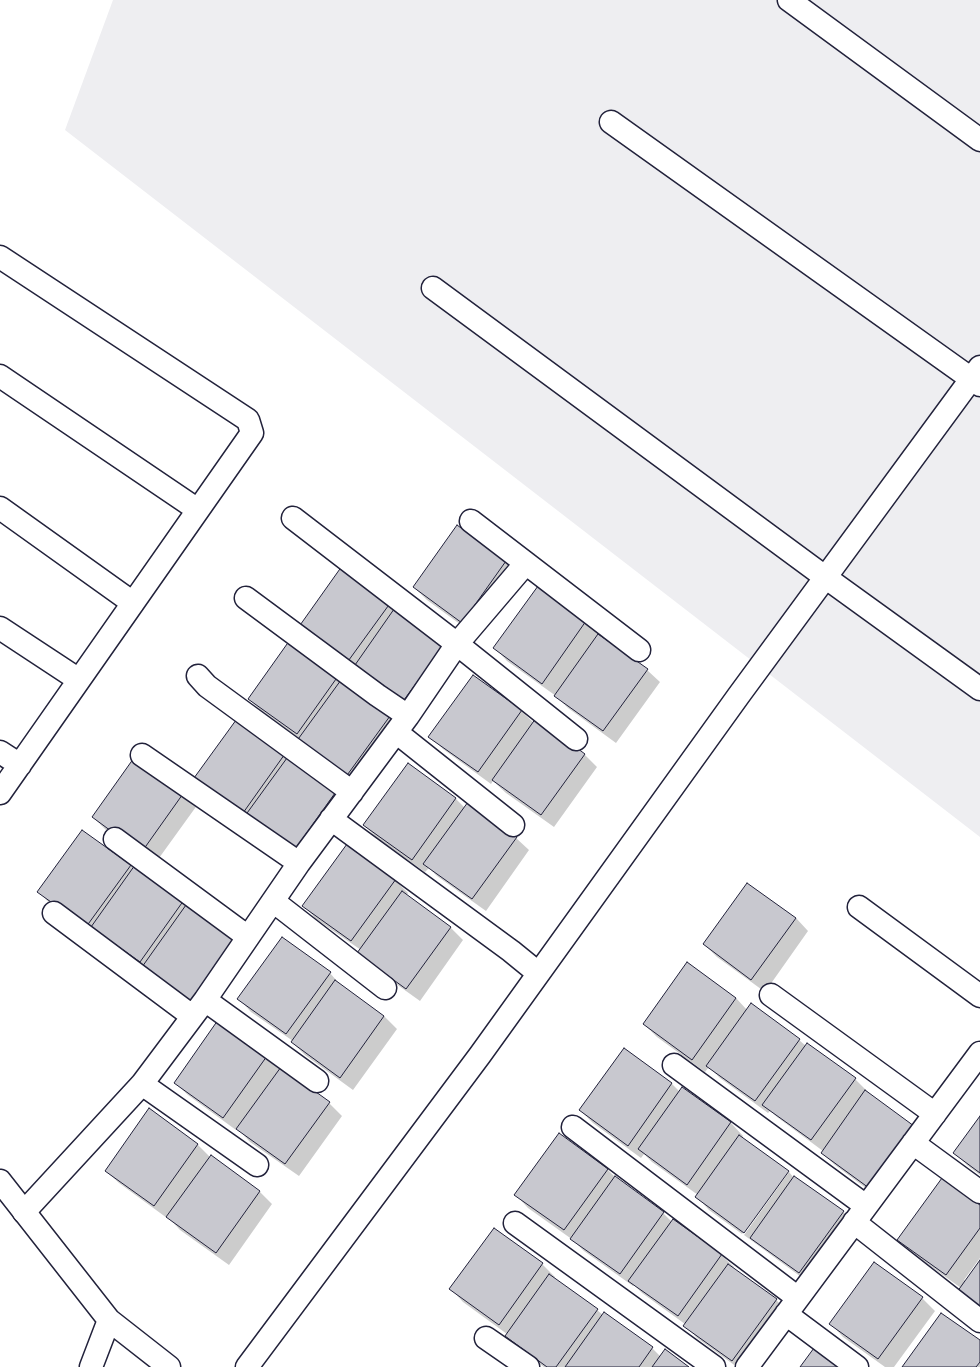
<!DOCTYPE html>
<style>
body{margin:0}
canvas{display:block;background:#fff}
</style>
<canvas width="980" height="1367"></canvas>
<script>
const ctx = document.querySelector('canvas').getContext('2d');
ctx.lineJoin = 'round';
function fillPath(path, color) { ctx.fillStyle = color; ctx.fill(path, 'evenodd'); }
const toPath = rows => new Path2D(rows.map(r => 'M' + r).join(''));
function trace(path, color, width, dash) { ctx.strokeStyle = color; ctx.lineWidth = width; ctx.lineCap = dash ? 'butt' : 'round'; ctx.setLineDash(dash || []); ctx.stroke(path); }
const built = toPath([
 [113,0,980,0,980,837,65,130]
]);
const shadow = toPath([
 [506,561,518,574,475,635,427,600,414,587],
 [342,568,448,639,417,712,312,641],
 [538,588,586,622,599,635,647,670,660,682,616,743,568,708,556,696,507,661,495,648],
 [292,638,389,716,402,729,358,790,300,739,262,712,249,699],
 [521,711,534,723,584,754,597,767,554,827,506,793,493,781,491,784,443,749,430,736],
 [239,717,298,767,335,794,348,806,304,867,208,791],
 [136,757,198,804,154,865,106,830,93,817],
 [408,764,456,799,465,808,516,838,529,850,486,911,437,876,429,868,425,872,377,838,364,825],
 [130,866,184,901,196,913,204,1014,51,905,39,892],
 [395,880,408,893,406,896,450,927,463,940,420,1001,371,966,361,950,316,919,304,906],
 [796,918,808,931,765,992,717,957,704,944],
 [688,964,736,998,747,1010,799,1040,806,1046,855,1079,868,1092,867,1093,882,1200,835,1165,822,1153,823,1151,777,1117,770,1111,768,1113,720,1078,709,1067,705,1072,657,1037,644,1024],
 [330,973,342,987,384,1016,397,1029,353,1090,305,1055,292,1042,293,1041,251,1012,239,999],
 [624,1050,672,1084,680,1092,682,1088,731,1123,743,1136,742,1138,789,1172,786,1172,742,1234,709,1210,697,1197,698,1195,652,1162,644,1154,641,1158,593,1123,580,1110],
 [267,1057,280,1070,329,1103,342,1116,299,1176,250,1142,237,1128,236,1130,188,1095,175,1083],
 [150,1110,198,1145,211,1158,259,1191,272,1204,229,1265,180,1230,168,1217,167,1218,119,1183,106,1171],
 [980,1118,980,1175,968,1166,955,1153],
 [607,1169,617,1179,663,1213,672,1222,721,1255,734,1267,733,1269,776,1300,789,1312,737,1367,697,1338,685,1325,685,1324,642,1293,634,1285,633,1286,584,1251,573,1240,528,1208,516,1195],
 [789,1172,794,1178,843,1212,856,1224,812,1285,744,1235],
 [942,1179,980,1207,980,1258,964,1280,966,1281,980,1262,980,1310,971,1304,959,1291,961,1288,911,1252,898,1240],
 [542,1264,555,1277,553,1279,597,1310,603,1315,604,1313,652,1348,661,1357,688,1367,544,1367,519,1349,506,1336,507,1334,463,1302,451,1289],
 [922,1298,935,1311,894,1367,885,1367,843,1337,831,1324],
 [980,1342,980,1367,903,1367]
]);
const building = toPath([
 [457,525,506,561,462,623,413,587,457,525],
 [342,566,391,602,346,664,298,628,342,566],
 [538,586,586,621,542,684,493,648,538,586],
 [399,602,449,638,404,700,355,665,399,602],
 [598,634,648,669,603,731,554,696,598,634],
 [292,637,341,672,297,734,248,699,292,637],
 [473,675,522,710,478,772,428,737,473,675],
 [341,680,390,716,345,778,296,742,341,680],
 [239,716,287,751,243,813,194,778,239,716],
 [536,718,585,754,541,815,492,780,536,718],
 [136,755,185,791,141,853,92,817,136,755],
 [287,758,335,793,291,855,242,820,287,758],
 [408,763,456,798,412,860,363,825,408,763],
 [468,802,517,837,472,899,423,864,468,802],
 [82,830,131,865,86,927,37,892,82,830],
 [347,844,396,879,351,941,302,906,347,844],
 [135,865,184,900,140,962,91,927,135,865],
 [747,883,796,918,751,980,703,944,747,883],
 [402,891,451,927,406,989,357,953,402,891],
 [186,905,235,940,191,1002,142,967,186,905],
 [282,937,331,972,286,1034,237,999,282,937],
 [687,962,736,998,692,1060,643,1024,687,962],
 [335,980,384,1016,340,1078,291,1042,335,980],
 [751,1003,800,1039,755,1101,706,1066,751,1003],
 [218,1020,267,1056,223,1118,174,1083,218,1020],
 [807,1043,856,1078,811,1140,762,1105,807,1043],
 [624,1048,672,1083,628,1146,579,1110,624,1048],
 [281,1067,330,1102,285,1164,236,1129,281,1067],
 [682,1087,731,1122,687,1185,638,1149,682,1087],
 [865,1090,914,1126,869,1188,821,1153,865,1090],
 [149,1108,198,1144,154,1206,105,1171,149,1108],
 [980,1116,980,1173,953,1153,980,1116],
 [559,1133,608,1169,564,1230,514,1195,559,1133],
 [739,1135,789,1171,744,1233,695,1197,739,1135],
 [211,1155,260,1191,216,1253,166,1217,211,1155],
 [615,1176,664,1212,620,1274,570,1239,615,1176],
 [794,1176,844,1211,799,1273,750,1238,794,1176],
 [942,1178,980,1205,980,1228,946,1275,897,1240,942,1178],
 [673,1219,722,1254,678,1316,628,1281,673,1219],
 [494,1228,543,1263,499,1325,449,1289,494,1228],
 [980,1260,980,1308,957,1292,980,1260],
 [874,1262,923,1297,878,1359,829,1324,874,1262],
 [728,1264,777,1299,732,1361,683,1326,728,1264],
 [549,1274,598,1309,556,1367,547,1367,505,1336,549,1274],
 [604,1312,653,1347,639,1367,565,1367,604,1312],
 [941,1313,980,1340,980,1362,976,1367,902,1367,941,1313],
 [814,1348,840,1367,800,1367,814,1348],
 [665,1349,689,1367,652,1367,665,1349]
]);
const minor = toPath([
 [789,0,980,140],
 [611,122,980,385],
 [0,257,248,420,252,433,0,793],
 [433,288,825,577,980,689],
 [0,376,198,510],
 [0,508,133,603],
 [293,518,457,644,576,739],
 [471,521,639,650],
 [246,598,377,695,408,716],
 [0,628,79,680],
 [198,676,207,686,352,792],
 [396,732,513,825],
 [0,752,20,765],
 [142,755,299,863],
 [331,819,511,951,538,973],
 [115,839,248,937],
 [273,901,385,988],
 [859,907,980,996],
 [54,913,192,1016],
 [771,995,935,1114],
 [205,1000,317,1081],
 [674,1065,866,1206],
 [142,1084,257,1165],
 [573,1127,798,1298],
 [913,1143,980,1192],
 [24,1212,142,1084,205,1000,299,863,408,716,457,644,526,563],
 [854,1222,980,1321],
 [515,1223,714,1367],
 [786,1314,857,1367],
 [486,1338,528,1367],
 [747,1367,980,1053]
]);
const tertiary = toPath([
 [0,1181,109,1320,169,1367],
 [91,1367,109,1320],
 [247,1367,480,1055,739,695,980,367]
]);
fillPath(built, '#eeeef1');
fillPath(shadow, '#0003');
fillPath(building, '#c8c8cf');
trace(building, '#22223b', 1);
trace(minor, '#22223b', 25);
trace(tertiary, '#22223b', 25);
trace(minor, '#fff', 22);
trace(tertiary, '#fff', 22);
</script>
